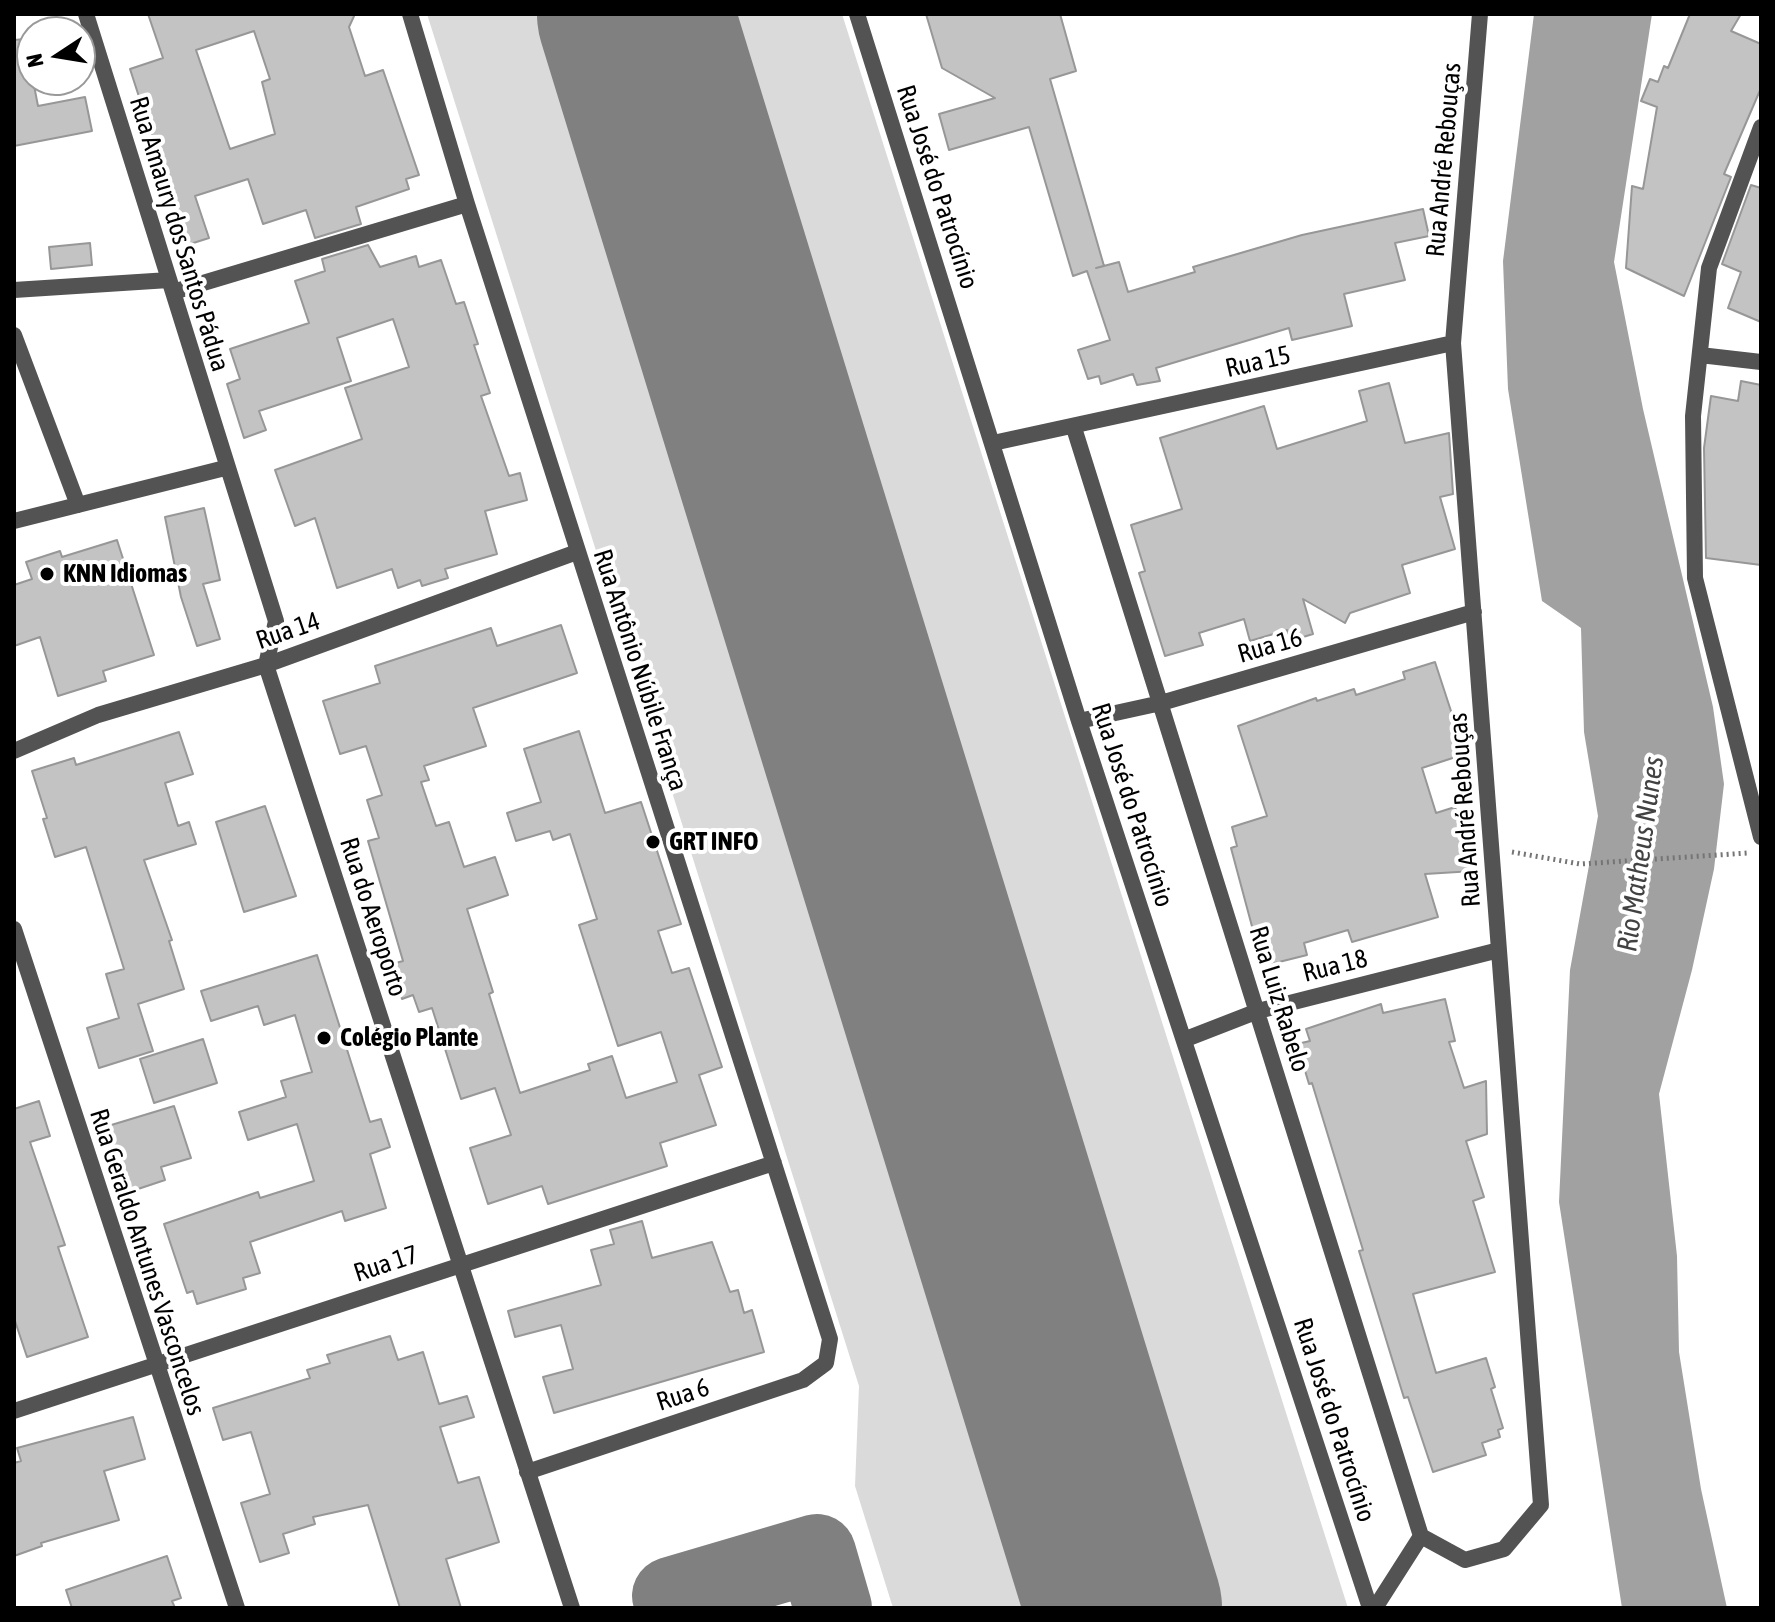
<!DOCTYPE html>
<meta charset="utf-8">
<style>
body{margin:0}
#map{position:relative;width:1775px;height:1622px;overflow:hidden;background:#fff;font-family:"Asap Condensed",sans-serif}
canvas{display:block}
.frame{position:absolute;inset:0;border:16px solid #000;pointer-events:none}
.north{position:absolute;left:16px;top:16px;width:80px;height:80px;box-sizing:border-box;background:#fff;border:2px solid #999;border-radius:50%;rotate:258deg;font-size:22px;font-weight:700;line-height:32px;text-align:center;color:#000}
.north::after{content:'';display:block;margin:auto;width:28px;height:36px;background:#000;clip-path:polygon(50% 0,100% 100%,50% 72%,0 100%)}
</style>
<div id="map">
<canvas width="1775" height="1622"></canvas>
<div class="frame"></div>
<div class="north">N</div>
</div>
<script>
const ctx = document.querySelector('canvas').getContext('2d');
ctx.lineJoin = 'round';
function fillPath(path, color) { ctx.fillStyle = color; ctx.fill(path, 'evenodd'); }
const toPath = rows => new Path2D(rows.map(r => 'M' + r).join(''));
function trace(path, color, width, dash) { ctx.strokeStyle = color; ctx.lineWidth = width; ctx.lineCap = dash ? 'butt' : 'round'; ctx.setLineDash(dash || []); ctx.stroke(path); }
function label(font, color, halo, rows, align = 'center') {
  ctx.font = font + ' "Asap Condensed",sans-serif'; ctx.lineWidth = 8; ctx.setLineDash([]); ctx.textBaseline = 'middle'; ctx.strokeStyle = halo; ctx.fillStyle = color; for (const [text, x, y, turn = 0] of rows) {
    ctx.save(); ctx.translate(x, y); ctx.rotate((+turn || 0) * Math.PI / 180); ctx.textAlign = isNaN(turn) ? turn : align; if (halo) ctx.strokeText(text, 0, 0); ctx.fillText(text, 0, 0); ctx.restore();
  }
}
const green = toPath([
 [427,14,585,14,1075,1608,893,1608,855,1486,859,1386],
 [688,14,842,14,1348,1608,1176,1608]
]);
const water = toPath([
 [1534,14,1652,14,1614,262,1643,409,1713,707,1724,784,1714,869,1692,970,1659,1094,1677,1256,1679,1352,1701,1489,1727,1608,1622,1608,1559,1202,1570,970,1598,816,1584,732,1581,628,1542,601,1508,389,1503,261]
]);
const taxiway = toPath([
 [675,1608,671,1596,817,1553,833,1608]
]);
const runway = toPath([
 [635,14,1124,1608]
]);
const building = toPath([
 [148,14,355,14,349,27,365,76,383,70,419,175,406,179,409,189,356,207,361,224,315,238,306,210,263,224,248,179,195,196,209,238,187,245,130,69,163,58,148,14],
 [254,31,270,79,262,82,275,134,230,149,196,50,254,31],
 [926,14,1060,14,1076,71,1050,79,1104,266,1096,268,1119,262,1128,292,1195,272,1193,267,1302,235,1423,209,1429,236,1395,243,1405,280,1344,294,1352,326,1292,340,1289,328,1156,368,1160,381,1137,385,1133,374,1101,384,1099,376,1088,379,1078,350,1110,340,1087,271,1073,276,1029,127,949,150,939,114,995,98,942,68,926,14],
 [1690,14,1741,14,1731,31,1761,44,1761,88,1724,174,1731,177,1684,296,1626,268,1632,186,1643,189,1657,107,1641,101,1650,79,1658,82,1664,66,1668,68,1690,14],
 [25,39,38,106,85,97,92,131,14,146,14,40,25,39],
 [1751,185,1761,188,1761,322,1728,308,1741,272,1722,264,1751,185],
 [90,243,92,265,51,269,49,247,90,243],
 [368,245,380,267,416,256,419,267,441,260,456,304,464,302,478,344,474,345,490,393,481,396,509,476,520,473,527,500,485,511,497,554,445,569,448,578,422,586,420,580,398,588,392,569,337,588,315,518,295,526,275,470,362,439,345,388,409,367,393,319,337,338,351,381,259,411,266,430,244,438,227,384,240,379,230,349,309,323,295,281,325,271,322,259,368,245],
 [1741,381,1761,385,1761,565,1706,558,1704,448,1711,396,1738,401,1741,381],
 [1389,383,1405,443,1449,433,1453,494,1440,497,1455,549,1402,565,1410,593,1350,613,1345,623,1303,599,1313,634,1290,641,1287,630,1250,641,1244,619,1199,633,1203,645,1165,656,1139,573,1145,571,1131,525,1182,509,1160,438,1264,406,1277,449,1367,421,1359,391,1389,383],
 [204,508,220,580,203,584,220,639,197,646,181,597,165,517,204,508],
 [117,540,154,655,103,671,106,681,58,696,40,637,14,646,14,585,32,579,26,562,60,551,62,557,117,540],
 [561,625,577,673,473,708,486,746,424,766,429,780,421,782,436,826,449,822,464,867,495,857,508,895,467,909,493,992,489,994,520,1093,590,1070,588,1064,612,1056,626,1098,677,1082,661,1032,618,1046,579,925,597,919,570,834,553,840,550,831,516,841,507,813,541,802,524,749,579,731,605,813,641,802,681,924,658,931,672,973,689,968,722,1067,699,1075,716,1125,660,1143,667,1166,548,1204,542,1186,488,1204,470,1148,511,1135,495,1088,461,1099,432,1008,419,1012,413,995,402,999,392,964,403,961,368,841,379,838,367,800,382,795,366,746,340,754,323,701,380,683,375,666,491,628,497,646,561,625],
 [1435,662,1465,754,1422,768,1436,813,1455,807,1467,847,1472,847,1474,871,1425,874,1438,917,1352,942,1348,930,1304,943,1307,955,1267,965,1265,958,1261,960,1231,848,1237,846,1232,827,1267,816,1238,726,1316,698,1317,701,1354,689,1356,695,1405,679,1403,672,1435,662],
 [179,732,193,774,165,783,178,826,189,822,196,844,144,860,172,940,169,941,184,989,138,1004,153,1051,99,1068,87,1028,119,1018,106,974,124,969,86,847,55,857,43,819,47,818,32,771,74,758,76,765,179,732],
 [265,806,296,896,244,912,216,822,265,806],
 [317,955,370,1122,381,1119,390,1147,370,1154,386,1208,345,1221,342,1211,250,1242,260,1273,243,1278,246,1289,197,1304,193,1291,187,1293,164,1224,258,1192,260,1198,314,1181,297,1124,248,1140,239,1112,286,1097,281,1081,312,1072,295,1015,264,1025,258,1006,211,1021,201,991,317,955],
 [1445,999,1455,1041,1449,1042,1464,1088,1486,1081,1487,1134,1466,1141,1484,1197,1473,1201,1495,1272,1413,1294,1436,1373,1486,1358,1495,1387,1491,1389,1503,1428,1498,1430,1500,1437,1482,1443,1486,1455,1433,1472,1408,1397,1404,1398,1359,1251,1363,1250,1312,1083,1309,1084,1297,1044,1310,1041,1306,1029,1381,1004,1383,1013,1445,999],
 [203,1039,217,1083,154,1103,140,1059,203,1039],
 [39,1101,50,1136,30,1142,65,1245,58,1247,88,1337,27,1357,14,1318,14,1109,39,1101],
 [174,1106,191,1158,161,1167,165,1180,129,1192,108,1126,174,1106],
 [642,1221,652,1258,712,1242,730,1292,738,1290,744,1313,752,1310,764,1352,554,1413,543,1377,573,1369,561,1325,515,1337,508,1311,601,1285,591,1250,614,1244,610,1230,642,1221],
 [390,1336,398,1360,423,1352,439,1404,467,1396,474,1417,440,1427,458,1483,479,1477,499,1542,446,1559,461,1608,400,1608,368,1505,313,1517,315,1524,283,1534,289,1553,260,1562,241,1503,270,1494,251,1432,223,1440,213,1408,310,1378,307,1370,330,1363,327,1355,390,1336],
 [133,1417,145,1459,104,1471,119,1520,41,1543,42,1546,14,1556,14,1463,21,1461,17,1448,133,1417],
 [167,1556,181,1598,172,1601,175,1608,72,1608,66,1590,167,1556]
]);
const path = toPath([
 [1512,852,1580,864,1748,853]
]);
const street = toPath([
 [86,14,276,621,266,665,572,1608],
 [410,14,467,204,830,1339,826,1363,803,1380,527,1472],
 [857,14,1079,721,1370,1608],
 [1761,127,1709,268,1693,416,1695,578,1761,837],
 [14,290,169,280],
 [173,292,467,204],
 [14,335,78,505],
 [1700,355,1761,362],
 [1074,428,1421,1536,1465,1560,1504,1549,1541,1505,1453,343,1480,14],
 [993,443,1453,343],
 [14,521,225,468],
 [1079,721,1161,703,1474,612],
 [14,751,98,715,266,665,577,552],
 [14,929,237,1608],
 [1186,1039,1258,1011,1499,950],
 [14,1411,774,1163],
 [1375,1608,1421,1536]
]);
const markers = [
 [47,574,8,"#000"],
 [653,842,8,"#000"],
 [324,1038,8,"#000"]
];
const streetNames = [
 ["Rua André Rebouças",1444,160,-85],
 ["Rua José do Patrocínio",937,187,72],
 ["Rua Amaury dos Santos Pádua",179,234,73],
 ["Rua 15",1258,362,-13],
 ["Rua 14",288,631,-19],
 ["Rua 16",1270,646,-16],
 ["Rua Antônio Núbile França",640,670,72],
 ["Rua José do Patrocínio",1132,805,72],
 ["Rua André Rebouças",1465,810,-94],
 ["Rua do Aeroporto",373,917,72],
 ["Rua 18",1335,966,-14],
 ["Rua Luiz Rabelo",1279,999,73],
 ["Rua Geraldo Antunes Vasconcelos",147,1262,72],
 ["Rua 17",386,1264,-18],
 ["Rua 6",683,1395,-18],
 ["Rua José do Patrocínio",1334,1420,72]
];
const poiNames = [
 ["KNN Idiomas",63,574],
 ["GRT INFO",669,842],
 ["Colégio Plante",340,1038]
];
const waterNames = [
 ["Rio Matheus Nunes",1641,854,-82]
];
fillPath(green, '#dadada');
fillPath(water, '#a1a1a1');
trace(taxiway, '#808080', 78);
trace(runway, '#808080', 196);
fillPath(building, '#c3c3c3');
trace(building, '#979797', 2);
trace(path, '#757575', 5, [2, 4]);
trace(street, '#535353', 16);
for (const [x, y, r, color] of markers) { const dot = new Path2D(); dot.arc(x, y, r, 0, 2 * Math.PI); ctx.fillStyle = color; ctx.fill(dot); trace(dot, '#fff', 3); }
label('26px', '#000', '#fff', streetNames);
label('bold 26px', '#000', '#fff', poiNames, 'left');
label('italic 28px', '#424242', '#fff', waterNames);
</script>
